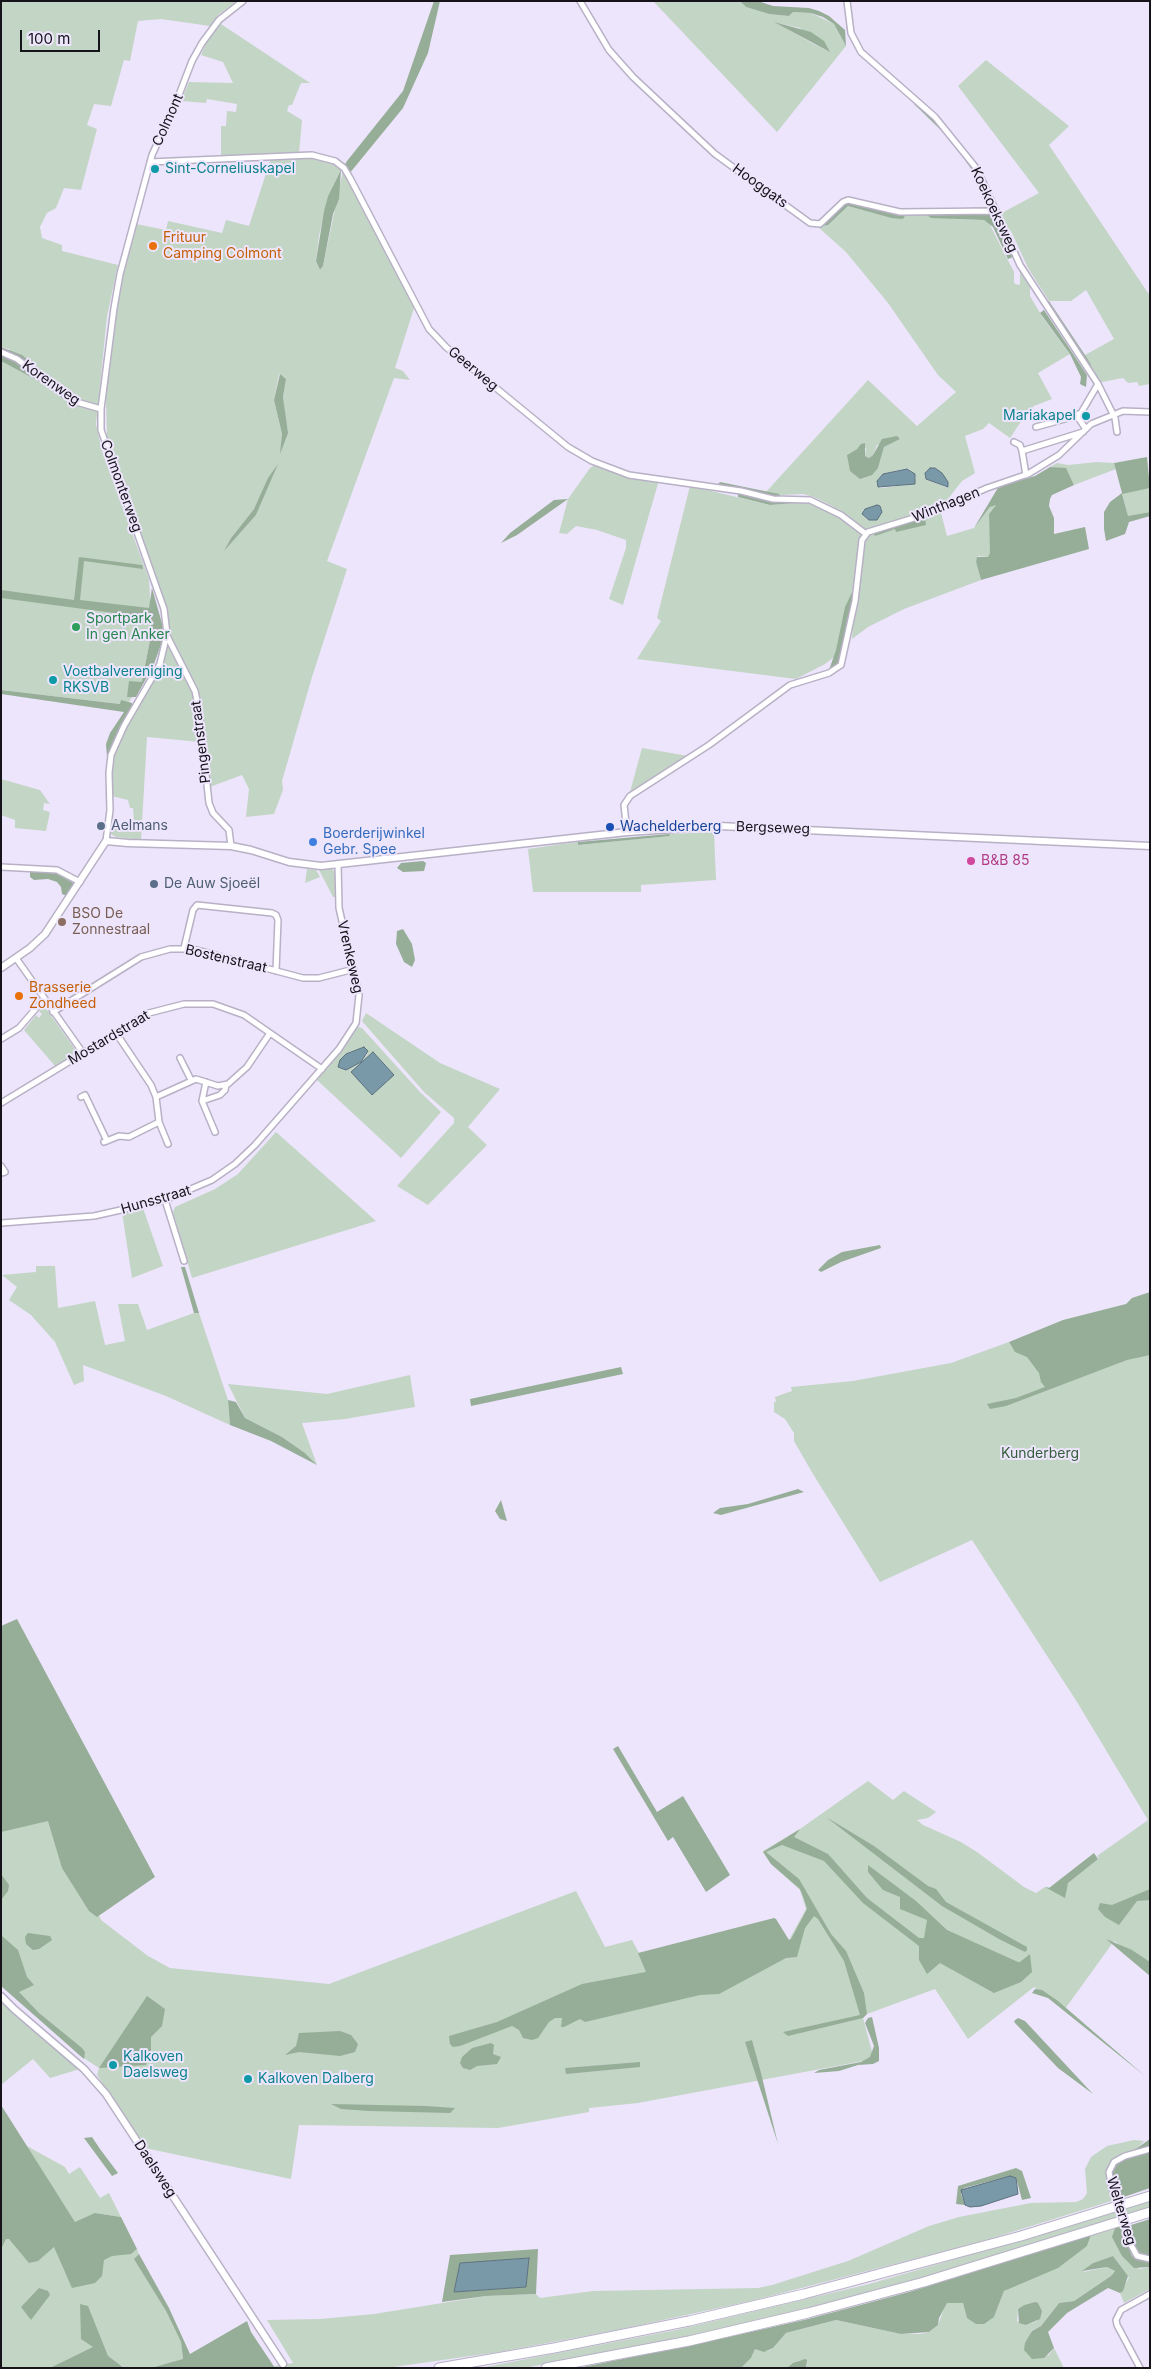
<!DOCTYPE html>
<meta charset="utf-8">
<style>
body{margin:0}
#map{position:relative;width:1151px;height:2369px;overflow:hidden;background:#ede5fb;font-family:Inter,sans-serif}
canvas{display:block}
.frame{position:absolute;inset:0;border:2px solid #16131b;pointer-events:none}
.scale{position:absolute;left:20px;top:30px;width:80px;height:22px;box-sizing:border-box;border:2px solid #16131b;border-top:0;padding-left:6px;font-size:15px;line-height:18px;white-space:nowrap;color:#16131b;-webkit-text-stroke:4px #ede5fb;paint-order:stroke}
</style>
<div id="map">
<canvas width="1151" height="2369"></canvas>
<div class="frame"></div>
<div class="scale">100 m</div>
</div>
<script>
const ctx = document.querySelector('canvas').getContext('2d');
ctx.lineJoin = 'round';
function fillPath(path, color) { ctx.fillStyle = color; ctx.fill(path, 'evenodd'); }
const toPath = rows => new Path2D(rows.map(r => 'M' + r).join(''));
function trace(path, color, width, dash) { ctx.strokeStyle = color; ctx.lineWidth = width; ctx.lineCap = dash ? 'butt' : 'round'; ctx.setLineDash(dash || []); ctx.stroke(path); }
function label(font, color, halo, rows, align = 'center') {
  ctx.font = font + ' Inter,sans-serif'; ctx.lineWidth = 4; ctx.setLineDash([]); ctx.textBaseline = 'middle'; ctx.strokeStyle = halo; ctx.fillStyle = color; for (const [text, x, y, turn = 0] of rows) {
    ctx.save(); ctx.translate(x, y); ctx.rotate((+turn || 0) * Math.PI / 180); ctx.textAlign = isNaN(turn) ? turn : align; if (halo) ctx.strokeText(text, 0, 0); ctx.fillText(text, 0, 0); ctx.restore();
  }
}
const green = toPath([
 [1,1,238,1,219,14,210,26,161,19,138,21,130,61,124,60,111,106,94,104,87,125,97,129,81,190,64,188,56,208,47,213,40,227,42,238,62,245,62,251,118,265,107,316,96,424,102,451,149,579,151,618,151,635,142,681,129,702,122,701,121,704,1,690,1,361,30,376,9,349,1,347],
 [653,1,740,1,746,7,769,14,789,16,793,12,811,13,834,24,846,46,777,132],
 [777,23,800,28,828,51,810,42],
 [221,24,310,83,301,83,292,105,289,105,287,111,302,120,299,153,221,156,221,126,226,126,227,111,236,112,237,104,207,99,206,103,181,101,189,82,233,83,223,62,201,55,208,39],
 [986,60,1069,126,1049,145,1150,296,1150,384,1139,386,1137,382,1128,383,1123,378,1097,383,1092,376,1085,355,1114,339,1086,290,1071,301,1049,301,1028,268,1011,231,1006,227,1000,214,1039,193,958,86],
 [298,157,322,159,337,165,341,170,328,196,319,236,316,261,320,270,323,266,344,166,349,174,414,308,395,368,403,371,410,380,394,378,327,561,347,569,312,677,282,781,283,790,274,814,246,817,249,789,242,775,207,788,202,727,191,678,171,639,168,616,142,536,107,437,106,398,115,310,123,272,136,224,166,230,168,221,222,233,226,220,249,226,271,158],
 [279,374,286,379,283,397,285,413,281,452,282,434,274,400],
 [277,465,256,515,226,548,231,538,254,509],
 [848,206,891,218,902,218,906,214,924,213,955,219,984,220,989,223,1014,272,1014,283,1018,285,1020,284,1020,272,1030,286,1030,296,1043,318,1070,354,1038,373,1052,399,1034,406,1026,414,1010,438,989,423,983,429,965,436,975,473,962,481,940,509,947,536,974,528,991,506,997,505,989,514,991,553,988,557,978,556,976,562,981,580,904,609,868,627,852,639,856,586,834,657,825,664,796,679,637,659,661,621,657,618,690,486,770,505,809,502,830,513,834,507,814,497,803,494,781,495,766,492,868,380,917,426,956,392,938,375,888,303,846,252,818,227,828,225],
 [900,439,884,447,878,468,847,455,857,449,866,448,865,456,869,458,873,455,877,445],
 [908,468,916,477,914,484,881,488,877,485,879,478,883,474],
 [930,468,935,468,942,473,949,486,945,487,926,479,925,473],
 [877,505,881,509,869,520,863,516,863,510],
 [1097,462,1114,463,1116,469,1074,485,1066,469,1050,467,1057,463,1068,465],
 [595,465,626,476,659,480,623,605,609,599,626,548,626,540,597,530,576,526,567,534,559,533,568,499,590,468],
 [1150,488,1150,512,1128,517,1122,493],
 [169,642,195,697,200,742,147,737,141,840,116,837,111,834,111,829,123,829,134,821,133,808,130,808,128,800,112,796,112,761,125,729,161,666],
 [642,748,688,756,630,792],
 [1,779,40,790,50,804,44,803,43,810,50,812,46,831,15,828,15,820,1,815],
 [714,832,716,880,641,885,641,892,533,892,528,849,562,844,578,842,578,845,669,836,669,834],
 [330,867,335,872,336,897,333,897,318,868],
 [307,869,316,870,320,877,305,883],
 [45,1007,77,1052,55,1066,24,1030,36,1015,39,1018,42,1014,39,1011],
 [366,1013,440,1063,500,1089,468,1127,487,1145,428,1205,397,1186,454,1123,454,1118,424,1092,362,1021],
 [358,1027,362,1028,420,1092,441,1112,401,1158,317,1080],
 [362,1048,368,1051,367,1055,353,1067,350,1052],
 [276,1132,376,1221,192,1278,173,1212,175,1207,215,1189,238,1174],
 [143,1208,163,1266,132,1278,122,1212],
 [36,1266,55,1266,58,1308,95,1301,105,1345,125,1341,118,1304,138,1304,147,1330,194,1313,199,1313,228,1400,230,1425,166,1396,83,1365,84,1381,74,1385,55,1342,31,1315,9,1300,17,1287,2,1275,36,1272],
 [1150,1301,1150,1967,1114,1941,1065,2009,1034,1987,968,2039,935,1989,867,2014,863,2018,874,2059,799,2073,638,2103,589,2108,589,2112,498,2128,299,2125,291,2179,145,2148,97,2075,99,2068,79,2055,1,1982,1,1694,101,1920,148,1956,170,1968,329,1984,576,1891,605,1947,632,1940,639,1953,789,1940,806,1909,800,1890,771,1864,763,1851,800,1829,868,1781,893,1800,904,1791,936,1812,928,1818,917,1820,923,1825,961,1842,977,1852,1024,1887,1036,1893,1045,1887,1052,1888,1099,1858,1097,1856,1148,1820,1077,1702,972,1540,880,1582,813,1474,794,1441,794,1433,785,1419,774,1412,774,1402,776,1402,775,1397,792,1391,791,1387,853,1381,951,1363,1009,1342,1012,1347],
 [410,1375,415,1407,345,1419,302,1423,317,1465,305,1453,282,1437,245,1418,228,1384,327,1394],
 [1,1999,44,2040,80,2069,50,2078,33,2059,1,2085],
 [1,2110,67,2223,75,2222,25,2145,65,2167,69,2174,80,2167,100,2198,109,2193,121,2217,95,2213,133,2252,137,2249,139,2254,135,2259,166,2311,181,2342,183,2360,151,2368,124,2368,121,2365,116,2368,1,2368],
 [1134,2140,1144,2141,1111,2175,1118,2199,980,2242,751,2301,617,2330,499,2352,386,2368,275,2368,274,2366,293,2363,267,2320,320,2319,374,2314,486,2296,536,2294,540,2298,593,2291,758,2288,772,2285,848,2261,929,2226,959,2217,1031,2203,1076,2202,1083,2199,1087,2193,1085,2169,1091,2157,1107,2146],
 [1150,2198,1150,2209,891,2288,669,2341,524,2368,480,2368,676,2330,869,2284,959,2258],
 [1115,2228,1114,2231,1139,2269,1150,2267,1150,2289,1124,2303,1120,2293,1129,2278,1113,2256,1093,2263,1083,2272,1107,2267,1115,2271,1111,2276,1080,2297,1074,2301,1059,2303,1041,2326,1031,2331,1048,2356,1054,2348,1064,2368,806,2368,807,2364,800,2360,787,2368,741,2368,751,2358,755,2349,768,2351,773,2348,786,2333,836,2320,901,2334,920,2334,929,2332,938,2325,946,2303,963,2302,967,2318,994,2317,1004,2291,1087,2246,1091,2235],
 [1035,2302,1037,2321,1026,2325,1017,2321,1018,2309,1024,2305]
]);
const forest = toPath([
 [434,1,440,1,428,53,403,108,349,174,344,166,347,161,403,91],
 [740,1,758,1,773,6,809,8,819,11,829,16,845,30,846,46,834,24,823,17,811,13,793,12,789,16,769,14,746,7],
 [774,22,811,32,824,41,830,52],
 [917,102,963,152,982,182,992,207,991,209,922,210,987,207,988,203,974,173,951,140,914,104],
 [341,170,339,199,333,214,323,266,320,270,316,261,324,211,328,196],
 [854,201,882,211,906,214,903,219,891,218,848,206,828,225,818,227,842,203],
 [924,213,994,215,1013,257,1008,259,993,227,984,220,931,218],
 [1044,301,1049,301,1087,358,1091,365,1090,371],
 [1044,310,1087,375,1086,387,1080,384,1081,377,1070,354,1040,313],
 [1,347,22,355,42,372,50,382,44,384,1,361],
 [280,374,286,379,283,397,288,433,280,454,282,434,274,400],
 [897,436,900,439,884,447,878,468,872,475,860,479,850,471,847,455,857,449,861,444,865,443,865,456,869,458,873,455,882,439],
 [1147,457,1150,488,1122,494,1128,516,1150,512,1150,516,1129,522,1125,534,1106,541,1104,529,1104,512,1110,502,1122,493,1114,463],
 [278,464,256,515,224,551,231,538,254,509,268,478],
 [1050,467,1066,468,1074,485,1052,495,1050,499,1049,506,1054,518,1054,534,1085,527,1089,549,981,580,976,562,977,557,988,557,990,553,989,514,996,505,990,507,974,528,999,486,1035,476],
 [720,482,779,494,781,497,718,484],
 [738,493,809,502,770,505,738,497],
 [568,499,517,535,501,543,510,533,554,500],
 [924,513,926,525,896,532,895,529,875,536,873,532],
 [79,557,142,565,143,569,84,561,80,600,149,608,152,588,163,627,162,642,154,664,136,697,127,697,129,681,141,682,142,681,151,635,151,618,1,598,1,590,74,600],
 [856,584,841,664,829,670,836,650,845,607],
 [1,690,120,704,121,700,132,703,132,707,107,757,106,744,110,733,124,712,1,694],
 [669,834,670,836,578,845,578,842],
 [423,861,426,863,424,871,403,872,397,868,401,863],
 [30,871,54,872,75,884,67,896,62,894,61,887,57,882,48,879,34,880,30,877],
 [403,929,412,944,415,960,412,967,404,962,396,944,397,931],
 [880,1245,881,1248,841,1262,821,1272,818,1270,828,1260,842,1252],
 [181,1267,185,1267,199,1313,194,1313],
 [1150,1292,1150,1355,1127,1360,1006,1406,990,1409,987,1404,1016,1398,1045,1387,1041,1382,1039,1373,1027,1357,1015,1352,1009,1342,1063,1320,1126,1304,1132,1298],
 [621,1367,623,1374,471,1406,470,1399],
 [228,1400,236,1402,245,1418,282,1437,305,1453,317,1465,271,1441,230,1425],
 [798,1489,804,1492,721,1515,713,1513,720,1508,748,1504],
 [501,1500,507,1521,500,1519,495,1511],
 [17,1619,155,1877,97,1917,89,1911,62,1868,48,1821,1,1832,1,1626],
 [618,1746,657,1812,683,1796,730,1875,706,1892,673,1837,668,1841,613,1749],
 [826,1817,874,1846,928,1886,936,1889,946,1902,1027,1947,1027,1950,1025,1952,999,1939,942,1906],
 [800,1829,794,1837,828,1854,867,1898,919,1938,924,1938,927,1920,900,1909,900,1897,883,1890,868,1872,868,1865,916,1901,947,1930,1018,1962,1020,1962,1030,1954,1032,1972,1021,1982,994,1993,940,1963,927,1974,919,1960,919,1946,863,1903,824,1861,782,1845,766,1852,799,1879,831,1934,846,1951,864,1993,867,2014,863,2018,788,2036,783,2032,860,2015,844,1961,818,1919,814,1916,805,1928,797,1957,786,1958,719,1994,700,1995,585,2022,580,2019,564,2027,561,2027,562,2018,555,2018,549,2022,538,2038,532,2040,523,2038,519,2030,512,2026,460,2046,453,2047,450,2044,449,2036,497,2022,582,1984,646,1972,638,1953,774,1918,776,1919,789,1940,791,1939,807,1909,804,1899,800,1889,771,1864,763,1852],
 [1094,1853,1098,1859,1068,1883,1065,1898,1045,1887,1049,1888],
 [1,1874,9,1885,8,1891,1,1900],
 [1150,1889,1150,1900,1137,1901,1119,1925,1105,1917,1098,1909,1100,1903,1112,1905],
 [28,1933,50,1936,52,1940,39,1949,33,1950,26,1944,25,1937],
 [1,1935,18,1950,27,1977,34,1985,19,1992,39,2013,82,2048,85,2052,84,2059,1,1986],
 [1106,1939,1132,1950,1150,1962,1150,1976],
 [1035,1989,1042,1990,1058,2001,1145,2076,1048,1998,1032,1993],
 [147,1996,165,2009,162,2026,151,2037,151,2050,146,2065,99,2068],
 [872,2017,879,2048,879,2061,873,2064,858,2065,839,2071,814,2073,819,2070,861,2062,870,2057,874,2046,865,2023,868,2018],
 [1018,2018,1025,2021,1093,2094,1058,2068,1015,2023,1014,2021],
 [340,2031,351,2035,358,2044,355,2052,340,2056,299,2052,285,2055,296,2046,299,2033],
 [752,2040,761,2073,778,2144,745,2042],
 [491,2043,494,2045,493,2054,501,2057,497,2064,477,2066,470,2070,463,2068,460,2063,462,2057,472,2048],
 [640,2062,640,2067,566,2074,565,2068],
 [331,2104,426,2106,455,2108,450,2113,369,2111,341,2109],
 [1,2105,75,2222,95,2213,121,2217,137,2249,131,2254,112,2256,104,2260,102,2276,95,2283,72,2288,54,2247,38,2261,29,2263,9,2239,6,2239,1,2249],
 [92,2137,100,2149,118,2173,112,2176,84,2138],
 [1150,2139,1150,2188,1118,2199,1111,2175,1114,2164],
 [1016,2168,1022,2171,1031,2198,1022,2200,1016,2178,1010,2176,964,2188,961,2194,965,2205,956,2204,958,2186],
 [1150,2219,1150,2256,1148,2256,1136,2251,1128,2226],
 [1121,2226,1132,2256,1138,2260,1150,2261,1150,2267,1134,2268,1122,2256,1112,2237,1115,2228],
 [1091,2235,1087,2246,1058,2268,1004,2291,994,2317,984,2324,976,2324,967,2318,963,2303,947,2303,939,2318,938,2325,929,2332,901,2334,836,2320,786,2333,773,2348,764,2352,755,2349,751,2358,741,2368,578,2368,706,2342,808,2319,909,2292],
 [538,2249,536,2294,486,2296,442,2302,450,2255],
 [529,2258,526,2287,454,2292,460,2263],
 [139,2254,169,2308,190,2354,247,2321,251,2332,275,2368,151,2368,183,2359,181,2342,166,2311,134,2259],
 [1113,2256,1128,2276,1123,2291,1120,2293,1108,2288,1067,2313,1048,2332,1054,2348,1044,2358,1032,2359,1024,2350,1025,2343,1032,2331,1041,2326,1059,2303,1074,2301,1111,2276,1115,2271,1107,2267,1082,2271,1093,2263],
 [39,2288,48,2291,50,2295,31,2320,21,2307],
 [1035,2302,1038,2303,1042,2311,1040,2319,1026,2325,1019,2323,1018,2309,1024,2305],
 [80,2304,88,2306,108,2356,124,2368,50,2368,93,2347,81,2339],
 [805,2359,807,2360,806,2368,787,2368,793,2363]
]);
const water = toPath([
 [930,468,935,468,942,473,948,482,948,487,926,479,925,473,930,468],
 [907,469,915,474,915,484,878,487,877,481,883,474,907,469],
 [877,505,880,506,882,512,877,520,869,520,862,514,865,509,877,505],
 [364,1047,368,1051,361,1062,346,1070,338,1067,340,1060,346,1054,364,1047],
 [373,1052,394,1075,372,1095,351,1072,373,1052],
 [1010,2176,1016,2178,1018,2194,981,2206,970,2207,965,2205,961,2190,1010,2176],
 [529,2258,526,2287,454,2292,460,2263,529,2258]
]);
const minor = toPath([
 [580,1,609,50,633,77,715,154,810,223,820,224,843,202,848,200,900,212,996,211],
 [847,1,851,33,861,52,935,117,977,169,1020,265,1098,384,1115,418,1117,432],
 [150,162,312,155,335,161,344,168,350,178,429,329,446,347,568,447,592,461,629,475,741,491,773,499,810,500,841,515,866,534],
 [1,352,17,359,73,401,101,409],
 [1076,415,1086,429],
 [1036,427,1072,417,1081,413,1098,384],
 [1014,442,1020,445,1022,451,1026,475],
 [1022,451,1083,432],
 [167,636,195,691,199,710,209,803,213,813,229,830,231,846],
 [627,832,624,805,630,796,709,745,790,685,829,673,841,665,855,601,862,540,868,532,927,514,987,488,1028,474,1059,455,1091,424,1123,411,1150,412],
 [106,841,110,810,109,773,111,755,124,726,160,664,167,634,164,609,101,430,101,409,114,308,120,274,152,155,177,100,192,61,202,43,219,20,243,1],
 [1,867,57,870,80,882],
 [184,948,193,910,197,905,272,913,276,915,278,920,276,971],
 [16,958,83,1053],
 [53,1012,141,957,170,949,193,949,303,978,319,978,354,969],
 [116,1033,151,1085,156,1097,159,1122,168,1144],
 [1,1039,19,1028,44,999],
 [180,1058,191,1080],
 [206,1082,202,1101,215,1132],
 [81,1097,85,1095,107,1141],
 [156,1097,196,1079,218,1086,228,1084,247,1067,270,1033],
 [202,1101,220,1095,225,1090,226,1085],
 [1,1103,149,1013,184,1004,213,1004,244,1015,322,1069],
 [104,1142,119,1136,129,1137,159,1122],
 [1,1166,5,1172,1,1173],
 [165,1200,184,1261],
 [1,1223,94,1216,165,1200,212,1180,235,1164,255,1145,339,1049,356,1023,359,995,339,908,338,864],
 [1111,2184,1109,2172,1114,2162,1125,2156,1150,2149],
 [1130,2243,1137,2256,1150,2259],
 [1140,2368,1117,2325,1116,2320,1121,2310,1150,2294]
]);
const tertiary = toPath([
 [1,968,30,948,45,934,106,841,128,843,231,846,251,850,289,862,321,866,627,832,719,826,1150,846],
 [1,1996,14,2009,84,2069,106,2094,283,2364]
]);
const motorway = toPath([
 [439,2368,554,2348,689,2321,804,2294,1021,2236,1150,2196],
 [546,2368,689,2341,808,2313,924,2282,1150,2212]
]);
const minorBridge = toPath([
 [1111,2184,1130,2243]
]);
const markers = [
 [155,169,5,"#0f9aa8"],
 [153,246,5,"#e8710a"],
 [1086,416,5,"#0f9aa8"],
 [76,627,5,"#2e9e5b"],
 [53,680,5,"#0f9aa8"],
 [101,826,5,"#5c6f8a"],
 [610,827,5,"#1a4fb4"],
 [313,842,5,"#3f7fe0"],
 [971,861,5,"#d1479c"],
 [154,884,5,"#5c6f8a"],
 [62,922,5,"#8d6e63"],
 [19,996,5,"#e8710a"],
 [113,2065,5,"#0f9aa8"],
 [248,2079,5,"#0f9aa8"]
];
const streetNames = [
 ["Colmont",168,120,-66],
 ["Hooggats",760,186,36],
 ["Koekoeksweg",994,210,65],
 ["Geerweg",473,369,40],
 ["Korenweg",51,383,35],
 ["Colmonterweg",121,486,70],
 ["Winthagen",946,505,-22],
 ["Pingenstraat",201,742,-97],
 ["Bergseweg",773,828,2],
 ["Vrenkeweg",350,957,77],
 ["Bostenstraat",226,959,13],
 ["Mostardstraat",109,1038,-31],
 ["Hunsstraat",156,1200,-16],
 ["Daelsweg",155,2169,57],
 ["Welterweg",1121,2211,73]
];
const cultureNames = [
 ["Sint-Corneliuskapel",165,169],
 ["Mariakapel",1076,416,"right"],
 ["Voetbalvereniging",63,672],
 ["RKSVB",63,688],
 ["Kalkoven",123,2057],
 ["Daelsweg",123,2073],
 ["Kalkoven Dalberg",258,2079]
];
const foodNames = [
 ["Frituur",163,238],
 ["Camping Colmont",163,254],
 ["Brasserie",29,988],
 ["Zondheed",29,1004]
];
const leisureNames = [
 ["Sportpark",86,619],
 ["In gen Anker",86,635]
];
const serviceNames = [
 ["Aelmans",111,826],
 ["De Auw Sjoeël",164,884]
];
const transitNames = [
 ["Wachelderberg",620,827]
];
const shopNames = [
 ["Boerderijwinkel",323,834],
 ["Gebr. Spee",323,850]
];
const hotelNames = [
 ["B&B 85",981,861]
];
const educationNames = [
 ["BSO De",72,914],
 ["Zonnestraal",72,930]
];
const parkNames = [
 ["Kunderberg",1040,1454]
];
fillPath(green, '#c3d5c5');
fillPath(forest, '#96ae98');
fillPath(water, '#7a99a8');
trace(water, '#5c717e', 1);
trace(minor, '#b8b1c6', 8);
trace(tertiary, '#b8b1c6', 9);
trace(motorway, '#b8b1c6', 11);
trace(minor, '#fff', 5);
trace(tertiary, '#fff', 6);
trace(motorway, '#fff', 9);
trace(minorBridge, '#b8b1c6', 8, []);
trace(minorBridge, '#fff', 5);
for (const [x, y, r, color] of markers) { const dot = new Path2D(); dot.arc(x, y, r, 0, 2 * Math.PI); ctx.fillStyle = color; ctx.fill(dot); trace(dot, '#ede5fb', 2); }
label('14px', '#16131b', '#ede5fb', streetNames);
label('14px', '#0d838f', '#ede5fb', cultureNames, 'left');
label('14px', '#c56008', '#ede5fb', foodNames, 'left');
label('14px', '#27864d', '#ede5fb', leisureNames, 'left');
label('14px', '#4e5e75', '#ede5fb', serviceNames, 'left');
label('14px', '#164399', '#ede5fb', transitNames, 'left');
label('14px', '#366cbe', '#ede5fb', shopNames, 'left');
label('14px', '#b23c85', '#ede5fb', hotelNames, 'left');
label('14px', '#785e54', '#ede5fb', educationNames, 'left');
label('14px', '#365d3c', '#ede5fb', parkNames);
</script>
